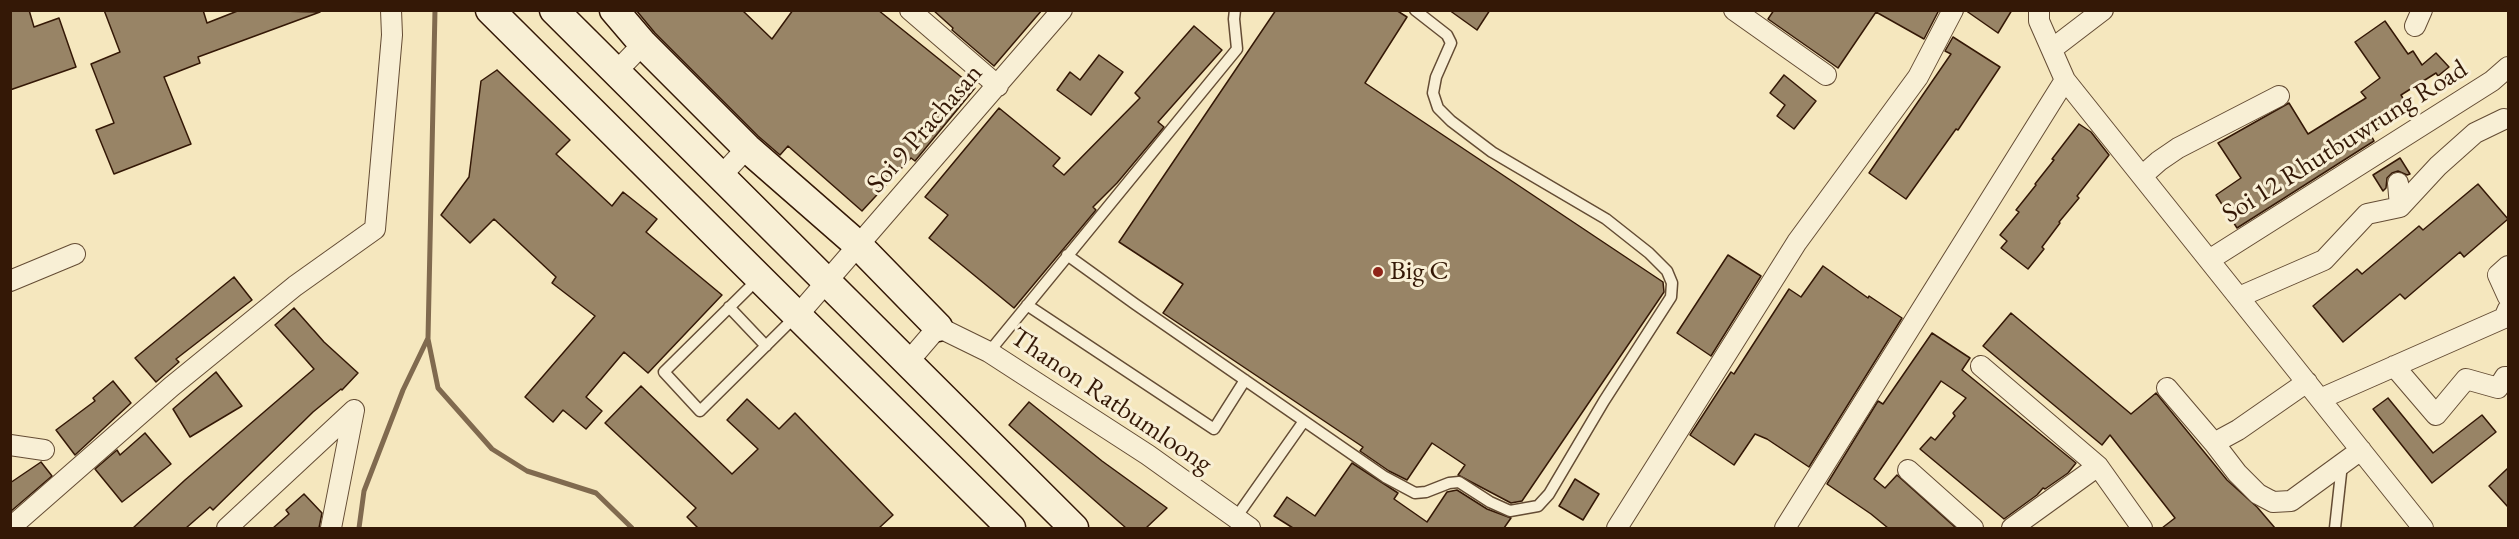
<!DOCTYPE html>
<style>
body{margin:0}
#map{position:relative;width:2519px;height:539px;overflow:hidden;background:#f5e7be;font-family:"EB Garamond",serif}
canvas{display:block}
.frame{position:absolute;inset:0;border:12px solid #341806;pointer-events:none}
</style>
<div id="map">
<canvas width="2519" height="539"></canvas>
<div class="frame"></div>
</div>
<script>
const ctx = document.querySelector('canvas').getContext('2d');
ctx.lineJoin = 'round';
const toPath = rows => new Path2D(rows.map(r => 'M' + r).join(''));
function trace(path, color, width, dash) { ctx.strokeStyle = color; ctx.lineWidth = width; ctx.lineCap = dash ? 'butt' : 'round'; ctx.setLineDash(dash || []); ctx.stroke(path); }
function fillPath(path, color) { ctx.fillStyle = color; ctx.fill(path, 'evenodd'); }
function label(font, color, halo, rows, align = 'center') {
  ctx.font = font + ' "EB Garamond",serif'; ctx.lineWidth = 6; ctx.setLineDash([]); ctx.textBaseline = 'middle'; ctx.strokeStyle = halo; ctx.fillStyle = color; for (const [text, x, y, turn = 0] of rows) {
    ctx.save(); ctx.translate(x, y); ctx.rotate((+turn || 0) * Math.PI / 180); ctx.textAlign = isNaN(turn) ? turn : align; if (halo) ctx.strokeText(text, 0, 0); ctx.fillText(text, 0, 0); ctx.restore();
  }
}
const stream = toPath([
 [428,339,438,388,492,449,527,471,596,493,632,528],
 [359,528,364,491,403,390,428,338,435,10]
]);
const building = toPath([
 [10,10,29,10,34,27,59,18,76,67,10,90,10,10],
 [104,10,203,10,207,23,240,10,320,12,198,57,200,63,164,77,191,144,114,174,96,130,114,123,91,64,120,52,104,10],
 [636,10,742,10,772,39,793,10,878,10,975,88,915,161,911,158,862,211,788,146,780,155,758,136,655,33,636,10],
 [933,10,1042,10,994,66,952,30,953,28,933,10],
 [1276,10,1396,10,1407,17,1365,83,1663,282,1664,292,1522,501,1511,503,1458,475,1465,465,1432,443,1407,480,1389,471,1360,451,1363,447,1163,313,1183,284,1119,242,1276,10],
 [1449,10,1490,10,1477,30,1449,10],
 [1774,10,1939,10,1924,39,1876,12,1838,68,1768,19,1774,10],
 [1965,10,2012,10,1998,33,1965,10],
 [2385,21,2408,54,2413,51,2422,65,2436,53,2449,67,2438,76,2436,73,2401,95,2407,105,2375,127,2377,131,2371,135,2374,141,2237,228,2216,195,2241,178,2218,143,2289,103,2308,134,2366,98,2361,92,2380,78,2355,42,2385,21],
 [1194,26,1222,50,1158,122,1164,127,1117,183,1093,207,1096,210,1014,308,929,238,948,215,925,197,999,108,1060,158,1053,166,1064,175,1140,98,1135,93,1194,26],
 [1953,37,2000,67,1958,130,1956,129,1906,199,1869,173,1951,54,1945,51,1953,37],
 [1099,55,1123,72,1091,115,1057,90,1070,72,1080,80,1099,55],
 [497,70,570,140,556,154,612,206,623,192,657,219,646,232,722,295,648,373,624,352,586,397,602,411,586,429,563,410,553,422,525,397,595,316,552,283,556,277,494,219,470,243,441,215,469,177,481,81,497,70],
 [1784,75,1816,101,1794,129,1777,116,1785,105,1770,93,1784,75],
 [2079,124,2091,132,2109,155,2077,196,2079,198,2059,222,2060,223,2042,247,2044,249,2028,269,2001,248,2007,241,2000,235,2019,212,2016,210,2036,185,2035,184,2054,160,2052,159,2079,124],
 [2400,158,2410,174,2407,175,2398,171,2392,173,2387,178,2386,188,2383,191,2373,175,2400,158],
 [2478,184,2508,219,2464,257,2460,252,2405,299,2400,294,2343,342,2313,306,2357,269,2362,274,2419,226,2423,230,2478,184],
 [1728,255,1761,276,1711,356,1677,333,1728,255],
 [1823,266,1868,298,1869,296,1902,318,1809,467,1767,439,1755,434,1734,465,1690,435,1731,372,1734,374,1789,289,1801,297,1823,266],
 [234,277,252,300,176,359,179,362,156,382,135,358,234,277],
 [294,308,324,342,358,373,342,390,341,389,313,412,213,510,210,507,186,528,133,528,185,480,314,369,275,325,294,308],
 [2011,313,2131,414,2156,393,2227,480,2257,507,2275,528,2162,528,2175,518,2110,435,2102,445,1983,346,2011,313],
 [1932,333,1970,358,1962,370,2076,463,2068,473,2045,489,2043,488,2037,495,2004,519,1920,449,1931,437,1935,440,1955,416,1953,413,1966,398,1941,381,1874,479,1885,488,1897,475,1956,528,1888,528,1871,514,1827,484,1878,401,1883,404,1932,333],
 [216,372,242,406,190,437,173,409,216,372],
 [113,381,131,403,75,455,56,430,95,401,93,398,113,381],
 [641,386,732,474,758,449,727,420,747,399,779,429,795,413,893,515,879,528,698,528,687,517,696,508,605,423,641,386],
 [2388,398,2433,453,2482,415,2496,432,2432,483,2373,409,2388,398],
 [1029,402,1102,461,1167,508,1146,528,1126,528,1009,425,1029,402],
 [145,433,171,464,122,502,95,469,117,450,120,455,145,433],
 [41,462,52,476,10,512,10,483,41,462],
 [1352,463,1398,493,1394,499,1427,522,1447,492,1457,490,1487,509,1511,518,1504,528,1293,528,1274,516,1287,497,1315,516,1352,463],
 [2508,468,2508,507,2489,486,2508,468],
 [1575,479,1599,494,1583,520,1559,506,1575,479],
 [304,494,322,513,319,528,273,528,289,514,286,510,304,494]
]);
const lane = toPath([
 [1067,255,1135,304,1385,477,1415,493,1426,492,1449,483,1459,482,1490,502,1510,511,1538,506,1549,494,1604,401,1671,297,1672,283,1667,271,1649,253,1606,219,1492,152,1451,121,1438,108,1433,93,1436,77,1451,43,1447,35,1415,10],
 [758,279,664,372,700,411,796,316],
 [1027,305,1214,429,1245,380],
 [729,307,766,346],
 [989,352,1237,49,1234,19,1235,10],
 [1235,519,1304,421],
 [2335,528,2342,464]
]);
const street = toPath([
 [910,10,998,86],
 [1734,10,1826,75],
 [2039,10,2039,21,2065,80,2423,528],
 [2415,26,2422,10],
 [2052,49,2103,10],
 [616,72,643,44],
 [721,176,747,148],
 [2142,176,2159,161,2178,148,2279,96],
 [2398,183,2400,207,2438,166,2475,133,2504,119],
 [2209,260,2492,81,2508,67],
 [2508,266,2498,275,2508,297],
 [10,281,75,254],
 [2239,297,2324,260,2367,214,2400,207],
 [797,316,1062,10],
 [908,362,938,327,989,352,1148,455,1250,528],
 [1981,366,2098,466,2142,528],
 [2394,366,2436,415,2466,379,2498,388,2505,377,2508,377],
 [2307,382,2238,430,2214,443,2237,473,2258,494,2273,502,2291,501,2361,450],
 [2167,388,2214,443],
 [2320,399,2504,318,2508,309],
 [10,445,44,450],
 [1908,470,1973,528],
 [10,528,171,387,295,286,375,229,392,35,391,10],
 [227,528,354,410],
 [331,528,354,410],
 [1617,528,1797,242,1918,77,1953,10],
 [1785,528,2065,80],
 [2012,528,2098,466]
]);
const secondary = toPath([
 [490,10,1011,528],
 [554,10,1074,528],
 [614,10,643,44,747,148,858,245,938,327]
]);
const markers = [
 [1378,272,6,"#8f2418"]
];
const streetNames = [
 ["Soi 9 Prachasan",925,129,-49],
 ["Soi 12 Rhutbuwrung Road",2345,142,-32],
 ["Thanon Ratbumloong",1111,401,34]
];
const poiNames = [
 ["Big C",1390,272]
];
trace(stream, '#806a4f', 5);
fillPath(building, '#988466');
trace(building, '#341806', 1.5);
trace(lane, '#644c34', 13);
trace(street, '#644c34', 22);
trace(secondary, '#341806', 31);
trace(lane, '#f8efd5', 10);
trace(street, '#f8efd5', 20);
trace(secondary, '#f8efd5', 28);
for (const [x, y, r, color] of markers) { const dot = new Path2D(); dot.arc(x, y, r, 0, 2 * Math.PI); ctx.fillStyle = color; ctx.fill(dot); trace(dot, '#f8efd5', 2); }
label('27px', '#341806', '#f8efd5', streetNames);
label('27px', '#341806', '#f8efd5', poiNames, 'left');
</script>
